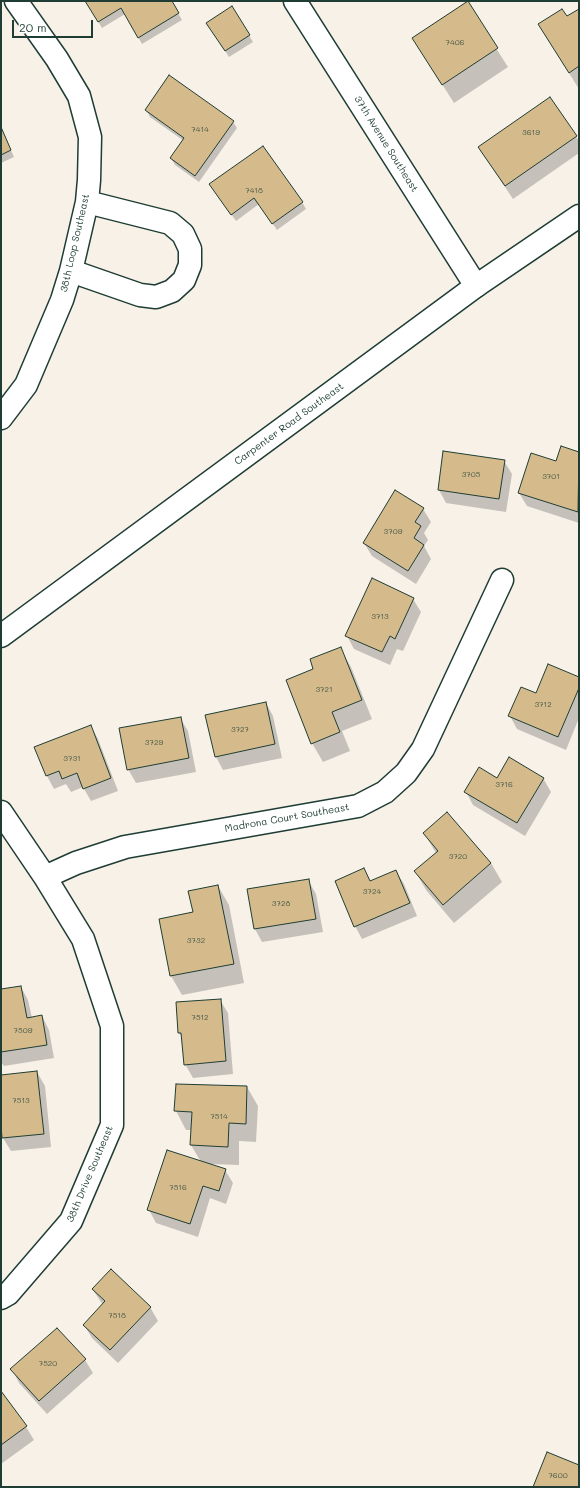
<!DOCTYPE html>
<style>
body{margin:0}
#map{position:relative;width:580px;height:1488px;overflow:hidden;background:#f7f1e8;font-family:Mali,sans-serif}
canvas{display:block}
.frame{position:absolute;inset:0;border:2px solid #1f3d34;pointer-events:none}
.scale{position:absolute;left:12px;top:20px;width:81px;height:18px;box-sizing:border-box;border:2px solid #1f3d34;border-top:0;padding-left:5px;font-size:12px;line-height:14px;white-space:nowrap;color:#1f3d34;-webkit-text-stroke:3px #fff;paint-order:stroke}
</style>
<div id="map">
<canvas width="580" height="1488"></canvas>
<div class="frame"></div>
<div class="scale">20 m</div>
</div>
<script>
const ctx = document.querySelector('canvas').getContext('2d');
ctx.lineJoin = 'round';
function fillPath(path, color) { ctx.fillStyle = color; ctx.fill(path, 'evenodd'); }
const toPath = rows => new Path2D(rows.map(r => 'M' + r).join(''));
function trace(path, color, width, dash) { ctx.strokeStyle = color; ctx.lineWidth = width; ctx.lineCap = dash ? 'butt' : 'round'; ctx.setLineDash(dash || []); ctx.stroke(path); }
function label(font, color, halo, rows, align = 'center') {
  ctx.font = font + ' Mali,sans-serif'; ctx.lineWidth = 3.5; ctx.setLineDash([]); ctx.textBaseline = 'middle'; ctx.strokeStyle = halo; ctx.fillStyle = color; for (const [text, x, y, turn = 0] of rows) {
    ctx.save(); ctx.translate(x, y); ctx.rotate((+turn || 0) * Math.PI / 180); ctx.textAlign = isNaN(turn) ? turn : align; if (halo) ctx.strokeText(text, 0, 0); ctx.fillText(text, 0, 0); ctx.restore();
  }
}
const shadow = toPath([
 [86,1,171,1,182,20,142,44,125,14,102,28],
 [467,3,508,67,454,103,413,38],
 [232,8,253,42,229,57,211,29],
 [579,10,579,89,539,25,567,18],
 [550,99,579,141,579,153,513,199,479,148],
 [146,110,233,122,237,128,199,182,175,165,171,158,184,141,150,117],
 [1,127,14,157,1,163],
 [214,190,302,202,306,209,277,230,259,204,236,221],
 [561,447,579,453,579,523,527,506,519,493,557,462],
 [504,461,512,474,506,512,446,503,439,490],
 [423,509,431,522,424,533,428,540,424,546,431,559,416,584,372,556,364,543],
 [413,599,421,612,403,651,397,649,390,665,354,649,347,636],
 [340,648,351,667,372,719,342,731,350,751,323,762,312,743,315,670],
 [579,678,579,718,566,750,517,729,510,716,537,695],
 [266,703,273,716,282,758,223,770,216,757],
 [180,718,188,731,196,772,136,783,128,769],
 [91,726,98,739,118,791,91,801,83,787,71,792,66,784,54,789,47,776],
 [543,778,551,792,525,836,473,805,466,792,497,779],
 [447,813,491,863,502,882,454,923,426,890,415,871,436,853,424,833],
 [364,870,371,882,396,871,404,884,417,916,362,939,355,926],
 [308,880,316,894,323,932,262,942,255,929,248,890],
 [218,886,229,905,244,983,182,995,171,976,160,920,194,913],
 [21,987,28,1000,32,1018,42,1016,49,1030,54,1058,4,1066,1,1062,1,990],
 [220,1000,228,1013,233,1074,193,1078,185,1064,183,1038,179,1033],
 [37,1072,45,1086,51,1147,11,1151,3,1138,1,1117,1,1076],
 [247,1087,258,1106,256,1142,239,1141,239,1165,210,1164,225,1170,233,1183,226,1204,210,1198,198,1237,156,1223,149,1210,201,1162,191,1145,192,1130,186,1130,176,1111],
 [93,1290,150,1307,158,1321,118,1363,92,1338,84,1325,103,1305],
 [57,1329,85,1360,93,1373,47,1414,19,1383,12,1369],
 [1,1393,26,1427,34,1440,1,1464]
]);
const building = toPath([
 [85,1,172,1,179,13,138,38,121,8,98,22,85,1],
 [468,1,498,48,442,85,412,38,468,1],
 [232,6,250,35,225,51,206,23,232,6],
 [562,9,567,16,579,9,579,66,569,73,538,24,562,9],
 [169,75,234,121,195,176,170,158,184,138,145,110,169,75],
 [550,97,577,136,505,186,478,147,550,97],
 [1,127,11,150,1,155,1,127],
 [263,146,303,202,272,224,254,198,231,215,209,184,263,146],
 [561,446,579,452,578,512,518,493,531,453,556,461,561,446],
 [443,451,505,460,499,499,438,490,443,451],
 [395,490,424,508,415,522,421,526,414,538,424,545,408,571,363,543,395,490],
 [372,578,414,598,395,639,390,636,382,652,345,636,372,578],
 [341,647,362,700,332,712,340,732,311,744,286,680,313,669,310,659,341,647],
 [548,664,579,677,579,688,558,737,508,716,521,687,536,693,548,664],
 [266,702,275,744,215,757,205,715,266,702],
 [181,717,189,758,127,770,119,728,181,717],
 [91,725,111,778,83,789,77,773,62,779,59,771,46,776,34,747,91,725],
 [509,757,544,778,517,823,464,792,479,767,497,778,509,757],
 [447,812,491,863,443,905,414,871,438,851,423,833,447,812],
 [364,868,370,881,396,870,410,903,354,927,335,881,364,868],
 [309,879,316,919,254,929,247,889,309,879],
 [218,885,234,964,170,976,159,919,193,912,188,891,218,885],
 [21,986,27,1018,42,1015,47,1045,1,1052,1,989,21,986],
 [221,999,226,1061,184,1065,181,1033,178,1033,176,1002,221,999],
 [37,1071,44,1134,2,1138,1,1126,1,1075,37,1071],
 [176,1084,247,1086,246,1124,229,1123,228,1147,190,1145,192,1112,174,1111,176,1084],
 [167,1150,226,1169,219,1191,203,1186,190,1224,147,1210,167,1150],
 [111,1269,151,1307,110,1350,83,1325,105,1301,92,1289,111,1269],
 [57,1328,86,1359,39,1401,10,1369,57,1328],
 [1,1391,27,1426,1,1445,1,1391],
 [547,1452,579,1465,579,1487,533,1487,547,1452]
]);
const street = toPath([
 [295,1,476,286],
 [71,271,140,295,156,297,172,291,184,280,190,265,190,249,183,234,170,223,87,202],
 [1,418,26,385,62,300,71,271,87,202,89,180,90,137,79,96,57,59,16,1],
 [1,812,45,877,83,939,112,1026,112,1125,71,1221,8,1294,1,1298],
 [45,877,76,863,125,847,358,806,385,792,406,773,423,749,502,580]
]);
const secondary = toPath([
 [1,636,476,286,579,216]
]);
const numberNames = [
 ["7406",455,43],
 ["7414",200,130],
 ["3619",531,133],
 ["7418",254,191],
 ["3705",471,475],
 ["3701",551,477],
 ["3709",393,532],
 ["3713",380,617],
 ["3721",324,690],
 ["3712",543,705],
 ["3727",240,730],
 ["3729",154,743],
 ["3731",72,759],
 ["3716",504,785],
 ["3720",458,857],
 ["3724",372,892],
 ["3728",281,904],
 ["3732",196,941],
 ["7512",200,1018],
 ["7509",23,1031],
 ["7513",21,1101],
 ["7514",219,1117],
 ["7516",178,1188],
 ["7518",117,1316],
 ["7520",48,1364],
 ["7600",558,1476]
];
const streetNames = [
 ["37th Avenue Southeast",386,144,58],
 ["38th Loop Southeast",75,243,-77],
 ["Carpenter Road Southeast",289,424,-36],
 ["Madrona Court Southeast",287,818,-10],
 ["38th Drive Southeast",90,1174,-67]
];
fillPath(shadow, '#0003');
fillPath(building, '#d5bb8b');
trace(building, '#1f3d34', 1);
trace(street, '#1f3d34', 25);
trace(secondary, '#1f3d34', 25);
trace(street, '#fff', 22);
trace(secondary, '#fff', 22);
label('8px', '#4c5c4a', null, numberNames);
label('10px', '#1f3d34', '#fff', streetNames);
</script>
